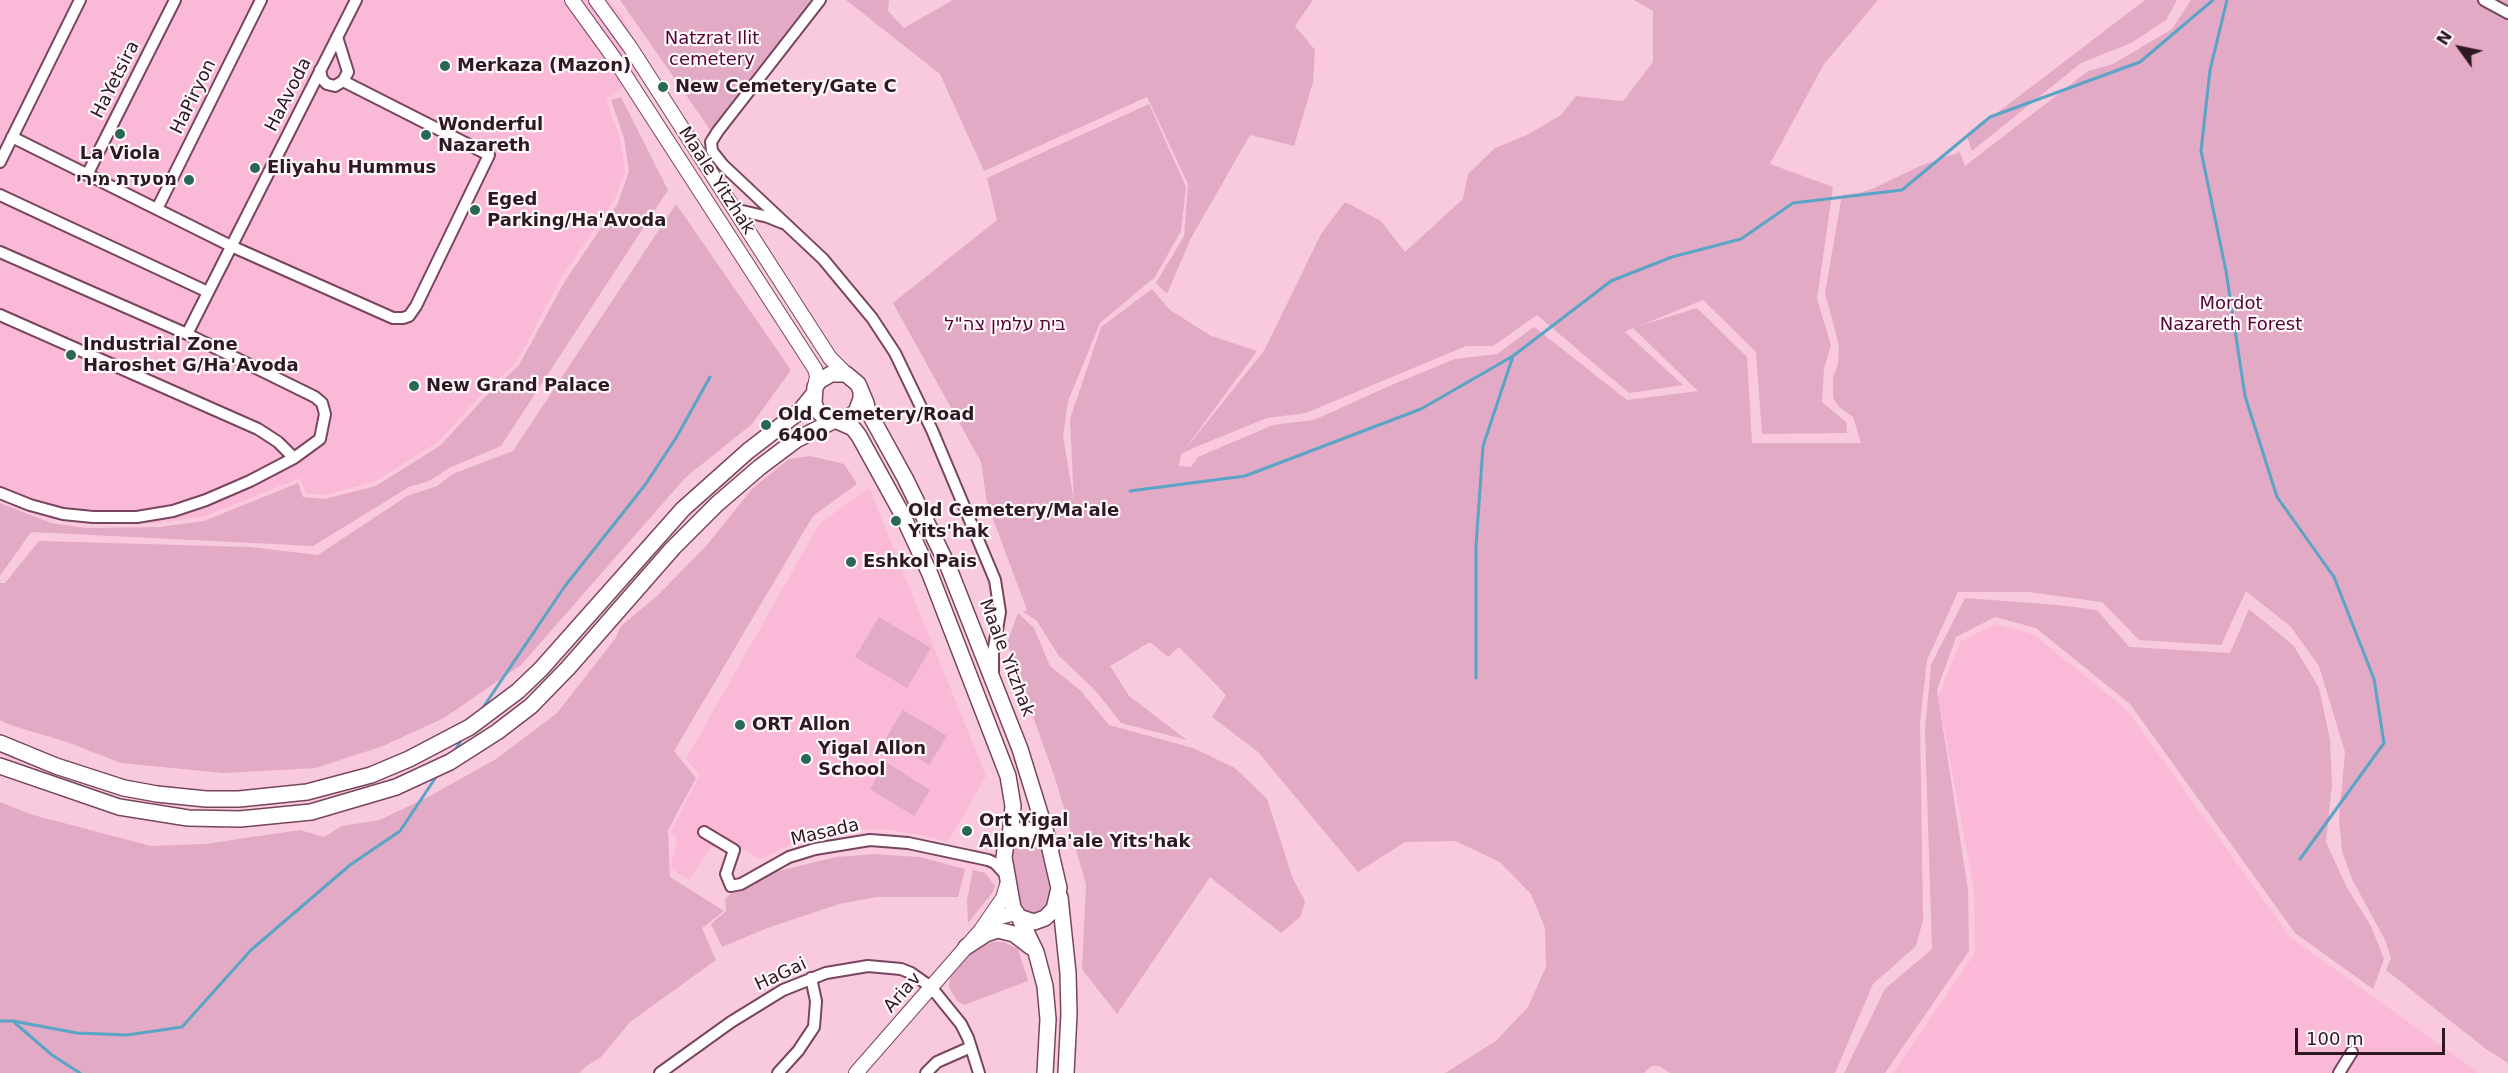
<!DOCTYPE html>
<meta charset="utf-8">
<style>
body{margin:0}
#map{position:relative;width:2508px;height:1073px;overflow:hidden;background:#f9c9de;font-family:"DejaVu Sans",sans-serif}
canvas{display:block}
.north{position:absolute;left:2430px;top:18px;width:60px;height:60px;-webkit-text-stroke:4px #fef8fa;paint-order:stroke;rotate:303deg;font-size:16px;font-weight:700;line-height:24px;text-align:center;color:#2e1823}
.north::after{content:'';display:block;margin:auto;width:21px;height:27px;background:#2e1823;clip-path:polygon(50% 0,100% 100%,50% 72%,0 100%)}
.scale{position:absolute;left:2295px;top:1028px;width:150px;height:27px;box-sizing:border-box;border:3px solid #2e1823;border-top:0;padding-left:8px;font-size:18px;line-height:21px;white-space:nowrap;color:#2e1823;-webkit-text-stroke:4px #fef8fa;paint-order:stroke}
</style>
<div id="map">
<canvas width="2508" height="1073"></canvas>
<div class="north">N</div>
<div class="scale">100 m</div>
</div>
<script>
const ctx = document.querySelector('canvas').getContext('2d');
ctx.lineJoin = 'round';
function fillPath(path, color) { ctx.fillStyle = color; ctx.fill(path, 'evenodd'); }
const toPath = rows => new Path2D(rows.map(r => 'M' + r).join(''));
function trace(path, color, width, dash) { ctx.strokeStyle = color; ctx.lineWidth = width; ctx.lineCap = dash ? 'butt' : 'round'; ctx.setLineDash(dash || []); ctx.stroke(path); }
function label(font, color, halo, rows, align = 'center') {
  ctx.font = font + ' "DejaVu Sans","Noto Sans Hebrew",sans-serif'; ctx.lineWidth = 4.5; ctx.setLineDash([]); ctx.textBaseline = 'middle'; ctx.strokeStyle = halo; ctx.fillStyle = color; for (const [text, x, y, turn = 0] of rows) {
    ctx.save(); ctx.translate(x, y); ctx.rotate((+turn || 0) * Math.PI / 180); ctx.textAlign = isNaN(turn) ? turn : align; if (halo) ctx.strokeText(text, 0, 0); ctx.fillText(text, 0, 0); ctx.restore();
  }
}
const built = toPath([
 [0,0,609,0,622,16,648,69,606,99,620,139,625,171,614,201,561,278,516,363,481,395,438,442,374,482,324,495,306,493,300,478,203,517,158,523,87,524,52,519,0,499],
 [869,488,986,776,948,842,916,834,883,829,846,830,806,837,760,859,719,835,689,880,670,868,677,838,670,833,700,775,686,759,820,523],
 [1995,624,2033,634,2126,709,2290,937,2479,1073,1893,1073,1975,953,1974,889,1938,697,1961,641]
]);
const green = toPath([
 [620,0,813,0,711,131],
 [846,0,889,0,888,11,904,28,953,0,1313,0,1295,26,1315,50,1313,82,1294,146,1250,135,1191,238,1167,294,1156,283,1184,236,1188,184,1147,97,984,171,940,74],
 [1634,0,1878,0,1824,64,1770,164,1833,187,1817,299,1831,345,1824,369,1822,402,1846,422,1847,433,1762,434,1756,352,1703,300,1639,326,1697,308,1747,357,1752,443,1861,443,1853,417,1839,407,1833,398,1833,378,1838,364,1839,345,1825,293,1842,195,1859,193,1872,189,1920,166,1960,152,1965,166,2088,71,2113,64,2172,29,2191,0,2508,0,2508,1063,2486,1049,2386,970,2391,958,2385,940,2352,879,2342,851,2339,820,2345,752,2319,666,2291,627,2246,591,2221,645,2139,640,2102,602,2028,592,1958,592,1927,660,1920,722,1923,920,1916,946,1873,984,1835,1073,1670,1073,1659,1066,1651,1066,1644,1073,1445,1073,1496,1041,1528,1007,1546,967,1545,928,1531,894,1500,862,1455,841,1405,842,1358,872,1258,752,1212,717,1226,695,1179,647,1168,657,1150,642,1110,666,1129,696,1187,740,1121,723,1096,691,1059,656,1037,621,1023,612,1027,610,987,503,981,462,893,303,997,220,987,178,1149,104,1186,187,1181,231,1155,277,1100,323,1068,401,1063,436,1074,502,1070,419,1101,327,1152,289,1170,310,1211,336,1257,351,1182,453,1264,351,1321,234,1345,202,1381,221,1405,252,1463,199,1468,174,1495,148,1527,135,1561,115,1576,96,1623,101,1653,62,1653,11],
 [1537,315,1629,393,1683,385,1625,332,1633,328,1698,391,1627,400,1534,327,1497,354,1455,359,1396,383,1314,420,1273,425,1198,457,1191,467,1179,466,1181,454,1198,446,1267,418,1306,413,1466,346,1493,346],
 [2145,0,2177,0,2166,20,2131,43,2081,63,1972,151,1967,136],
 [621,97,668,190,501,446,449,468,429,481,409,487,313,546,31,532,0,576,0,503,51,523,87,528,159,527,204,521,298,483,303,497,324,499,376,486,441,445,484,398,519,365,565,281,618,203,629,171,624,138,611,100],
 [676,204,791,370,752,424,686,477,521,665,444,718,383,746,316,768,223,773,121,763,67,742,10,725,0,720,0,583,5,583,39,541,250,547,318,555,407,496,437,486,453,474,513,451],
 [810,456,844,464,857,484,813,516,674,751,696,778,668,830,670,877,724,911,702,928,716,960,630,1022,600,1058,586,1066,580,1073,0,1073,0,802,33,815,151,846,205,844,300,830,324,837,342,826,380,820,432,795,496,759,557,713,615,639,621,626,658,595,706,546,753,488,789,459],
 [1965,598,2058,605,2097,610,2129,647,2230,653,2249,609,2294,646,2319,688,2330,740,2332,784,2326,842,2346,886,2371,926,2384,959,2373,989,2295,933,2130,704,2036,628,1995,617,1956,637,1937,690,1968,890,1969,951,1885,1073,1844,1073,1885,989,1932,949,1925,730,1931,665],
 [1018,613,1034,628,1050,666,1081,691,1109,725,1193,748,1235,768,1267,799,1293,879,1305,901,1301,916,1281,933,1210,877,1117,1014,1082,969,1086,884,1055,778,1007,643],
 [879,617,931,648,907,688,855,657],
 [903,710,947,736,929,765,886,738],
 [886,762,930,790,914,816,870,789],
 [1030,838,1037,842,1043,852,1050,889,1047,904,1041,910,1034,913,1025,910,1020,905,1013,856,1016,842],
 [874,854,919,857,965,869,958,897,877,897,839,904,770,927,722,947,711,924,726,911,725,899,738,888,759,876,807,864,837,857],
 [973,870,985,873,995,886,992,893,968,923,967,900],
 [993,942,1004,942,1018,949,1028,981,964,1005,957,1001,949,987,950,978,974,949]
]);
const stream = toPath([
 [2227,0,2210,70,2201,151,2226,271,2245,396,2277,497,2334,577,2374,679,2384,743,2300,859],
 [1130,491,1245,476,1421,409,1513,356,1611,281,1672,257,1741,239,1793,203,1902,190,1990,117,2140,62,2213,0],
 [1476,678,1476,546,1483,446,1513,356],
 [482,709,565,586,645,485,676,438,710,377],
 [454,752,463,737],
 [0,1021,13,1021,77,1033,127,1035,182,1027,251,950,350,865,400,831,438,774],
 [15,1023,52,1055,80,1073]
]);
const minor = toPath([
 [820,0,718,131,711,142,712,151,723,165,823,259,872,318,895,353,932,430,995,580,1000,612,993,653,993,672],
 [2484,0,2508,13],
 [320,70,322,79,327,84,335,86,343,81,348,72,337,37],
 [12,137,231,246,393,318,403,318,409,316,416,306,489,155,343,81],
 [0,162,80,0],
 [87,175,175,0],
 [0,195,208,292],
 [157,209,261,0],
 [734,209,768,217,783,223],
 [0,252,187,334,315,397,322,403,325,414,320,439,294,458,250,481,206,500,173,511,137,517,93,517,63,514,30,505,0,493],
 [0,315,258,429,278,442,294,458],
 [187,334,356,0],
 [704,832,734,850,726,874,731,886,741,884,789,857,815,849,870,840,908,843,988,860,995,863,1006,875],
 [660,1073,731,1022,783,990,826,973,868,966,901,969,911,973,931,987,961,1024,968,1038,979,1073],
 [778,1073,798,1051,814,1027,816,1001,811,978],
 [926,1073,937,1062,971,1047],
 [2339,1073,2352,1052]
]);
const tertiary = toPath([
 [572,0,614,58,815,369,817,376,815,387],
 [596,0,630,47,830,358,846,374],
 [987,927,1000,917,1015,913],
 [856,1073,981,930,1003,898,1007,885]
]);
const secondary = toPath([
 [861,391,861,399,856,412,844,420,826,419,816,409,814,402,815,387,819,381,831,374,846,374,858,384,861,391,866,403,868,411,873,420,905,478,948,566,1020,749,1051,849],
 [837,421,853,428,859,436,902,514,930,574,1008,776,1013,806,1010,837],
 [0,743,56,766,124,788,157,794,206,799,239,799,307,792,371,775,409,759,470,727,518,691,541,669,683,509,748,451,800,411,813,395],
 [0,766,119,807,188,818,240,819,311,812,396,787,450,762,497,732,531,706,568,668,673,548,717,504,760,467,796,440,833,421],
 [1031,830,1043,835,1048,841,1059,888,1054,909,1045,918,1034,922,1019,917,1013,908,1004,857,1006,843,1010,837,1018,831,1031,830],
 [1060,897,1068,973,1069,1014,1066,1073],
 [1019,917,1036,952,1045,986,1048,1019,1045,1073],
 [966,947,986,934,998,930,1014,934,1031,947]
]);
const markers = [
 [445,66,6,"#296854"],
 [663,87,6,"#296854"],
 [120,134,6,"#296854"],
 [426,135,6,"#296854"],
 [255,168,6,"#296854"],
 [189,180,6,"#296854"],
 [475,210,6,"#296854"],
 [71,355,6,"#296854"],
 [414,386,6,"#296854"],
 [766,425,6,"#296854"],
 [896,521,6,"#296854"],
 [851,562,6,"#296854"],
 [740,725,6,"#296854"],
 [806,759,6,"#296854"],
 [967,831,6,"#296854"]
];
const parkNames = [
 ["Natzrat Ilit",712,39],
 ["cemetery",712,60],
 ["Mordot",2231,304],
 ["Nazareth Forest",2231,325],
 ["בית עלמין צה\"ל",1005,325]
];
const poiNames = [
 ["Merkaza (Mazon)",457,66],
 ["New Cemetery/Gate C",675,87],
 ["Wonderful",438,125],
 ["Nazareth",438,146],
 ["La Viola",120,154,"center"],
 ["Eliyahu Hummus",267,168],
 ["מסעדת מירי",177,180,"right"],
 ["Eged",487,200],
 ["Parking/Ha'Avoda",487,221],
 ["Industrial Zone",83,345],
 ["Haroshet G/Ha'Avoda",83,366],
 ["New Grand Palace",426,386],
 ["Old Cemetery/Road",778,415],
 ["6400",778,436],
 ["Old Cemetery/Ma'ale",908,511],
 ["Yits'hak",908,532],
 ["Eshkol Pais",863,562],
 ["ORT Allon",752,725],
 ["Yigal Allon",818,749],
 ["School",818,770],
 ["Ort Yigal",979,821],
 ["Allon/Ma'ale Yits'hak",979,842]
];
const streetNames = [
 ["HaYetsira",116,80,-63],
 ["HaAvoda",289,95,-63],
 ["HaPiryon",194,97,-64],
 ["Maale Yitzhak",716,181,57],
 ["Maale Yitzhak",1006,658,69],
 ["Masada",825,833,-13],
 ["HaGai",781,975,-25],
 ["Ariav",903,993,-49]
];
fillPath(built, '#fbb9d8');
fillPath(green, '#e2aac4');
trace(stream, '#5aa4c6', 3);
trace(minor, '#78455e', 14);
trace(tertiary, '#78455e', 16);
trace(secondary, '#78455e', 18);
trace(minor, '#fff', 10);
trace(tertiary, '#fff', 14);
trace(secondary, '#fff', 15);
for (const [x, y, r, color] of markers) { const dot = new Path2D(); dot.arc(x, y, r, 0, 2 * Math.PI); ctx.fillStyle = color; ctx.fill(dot); trace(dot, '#fef8fa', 2); }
label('18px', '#530335', '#fef8fa', parkNames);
label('bold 18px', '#2e1823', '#fef8fa', poiNames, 'left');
label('18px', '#2e1823', '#fef8fa', streetNames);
</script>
